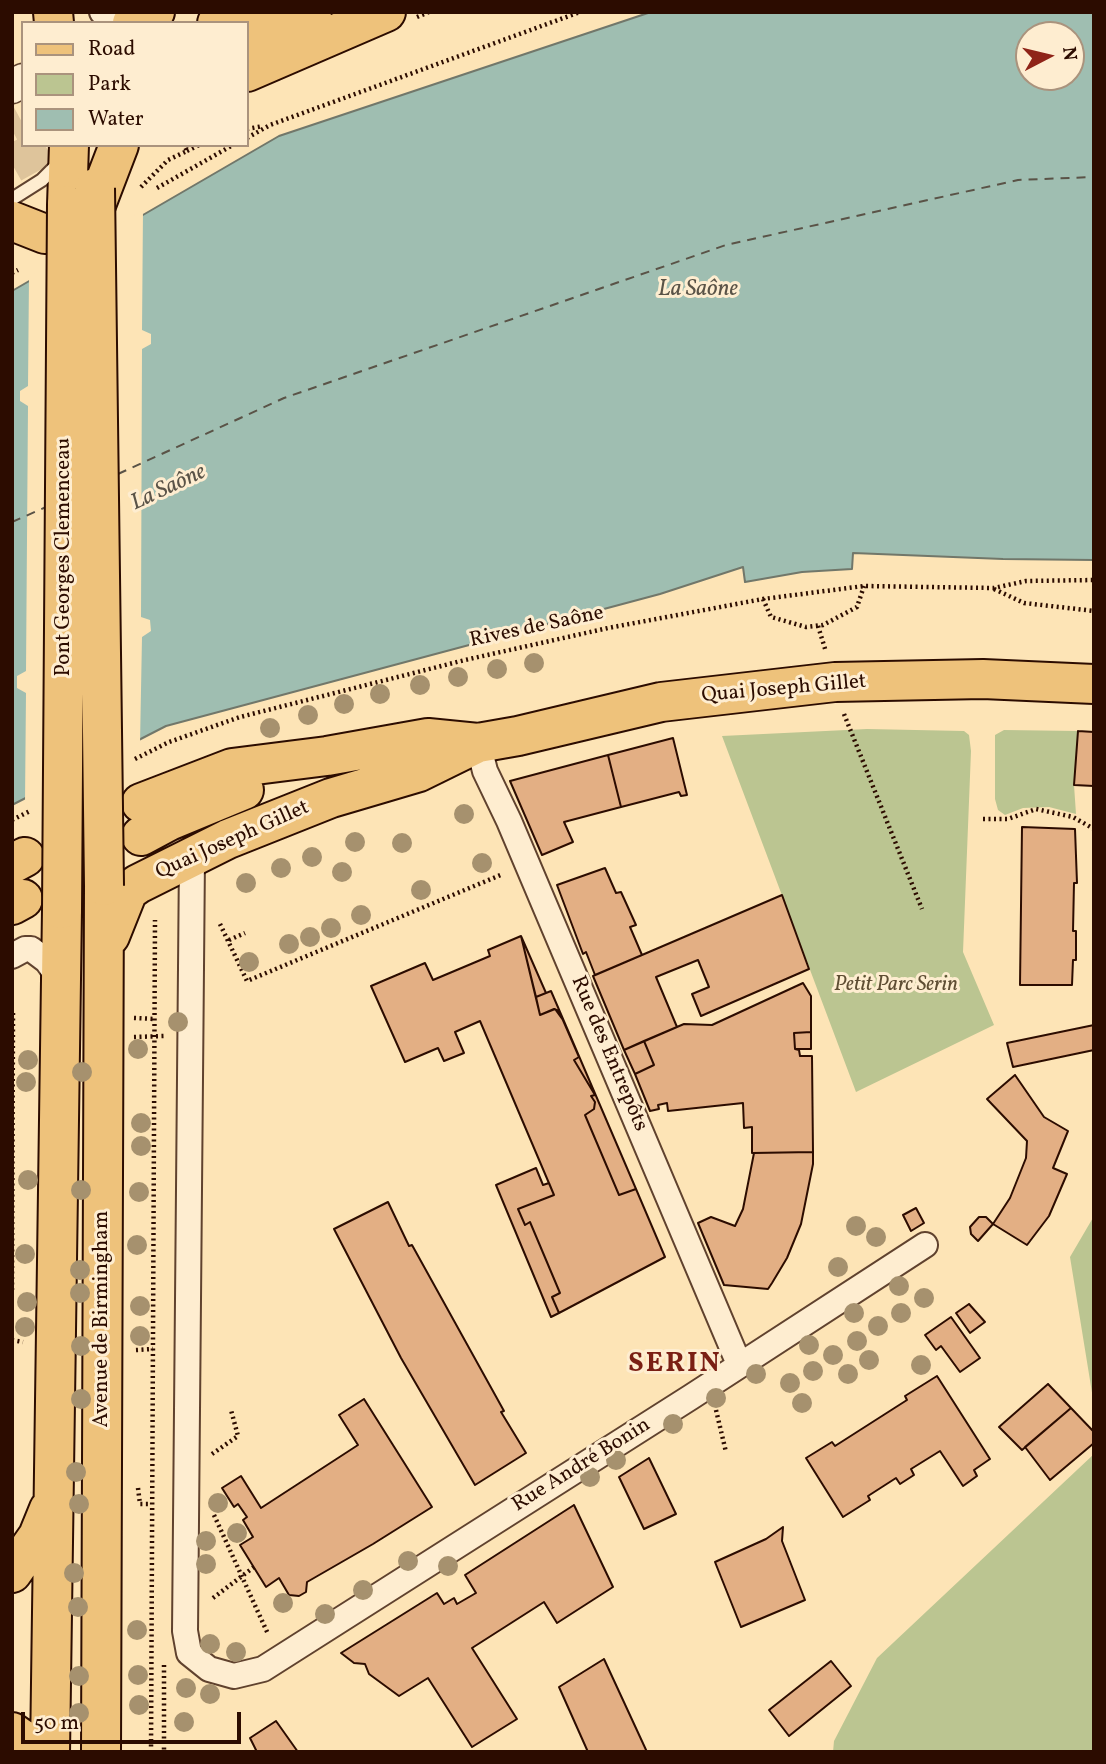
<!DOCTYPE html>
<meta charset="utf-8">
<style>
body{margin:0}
#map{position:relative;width:1106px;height:1764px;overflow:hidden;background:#fde4b6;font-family:Vollkorn,serif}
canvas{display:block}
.frame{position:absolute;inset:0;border:14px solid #2c0c00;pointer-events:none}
.legend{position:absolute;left:21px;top:21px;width:228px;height:126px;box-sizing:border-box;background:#feedd0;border:2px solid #aa937d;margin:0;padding:9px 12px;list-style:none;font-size:21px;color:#2c0c00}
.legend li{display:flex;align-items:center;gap:14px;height:35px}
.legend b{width:35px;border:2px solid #aa937d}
.north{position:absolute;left:1015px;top:21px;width:70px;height:70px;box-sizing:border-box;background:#feedd0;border:2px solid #aa937d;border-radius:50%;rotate:83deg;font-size:19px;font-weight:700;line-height:28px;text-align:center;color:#2c0c00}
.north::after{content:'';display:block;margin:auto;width:24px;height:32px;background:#8f2418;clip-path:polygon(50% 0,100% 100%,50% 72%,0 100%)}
.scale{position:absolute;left:21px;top:1712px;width:220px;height:32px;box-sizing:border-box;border:4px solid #2c0c00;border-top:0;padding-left:9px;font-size:21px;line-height:24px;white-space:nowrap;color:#2c0c00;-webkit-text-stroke:5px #feedd0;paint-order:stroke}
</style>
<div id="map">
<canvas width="1106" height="1764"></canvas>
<div class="frame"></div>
<ul class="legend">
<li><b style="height:9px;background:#eec27b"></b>Road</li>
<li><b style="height:19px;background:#bbc591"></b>Park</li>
<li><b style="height:19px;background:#9fbeb1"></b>Water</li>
</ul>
<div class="north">N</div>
<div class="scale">50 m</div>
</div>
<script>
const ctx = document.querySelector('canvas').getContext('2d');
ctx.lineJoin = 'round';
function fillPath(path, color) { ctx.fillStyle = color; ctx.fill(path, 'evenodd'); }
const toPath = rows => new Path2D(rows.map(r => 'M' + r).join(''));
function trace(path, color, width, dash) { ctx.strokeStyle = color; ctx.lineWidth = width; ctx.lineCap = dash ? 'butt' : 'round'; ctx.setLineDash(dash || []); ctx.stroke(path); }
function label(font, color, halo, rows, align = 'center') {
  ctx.font = font + ' Vollkorn,serif'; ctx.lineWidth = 6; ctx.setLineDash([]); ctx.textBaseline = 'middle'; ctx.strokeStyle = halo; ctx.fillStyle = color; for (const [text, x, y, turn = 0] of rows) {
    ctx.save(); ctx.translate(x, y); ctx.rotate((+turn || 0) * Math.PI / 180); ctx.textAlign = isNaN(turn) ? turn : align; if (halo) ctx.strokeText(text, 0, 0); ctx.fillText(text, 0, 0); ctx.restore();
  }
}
const green = toPath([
 [867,729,964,731,969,735,971,751,963,952,994,1025,856,1092,722,736],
 [1004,730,1078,731,1074,785,1076,814,1049,807,1023,808,1005,815,998,810,995,799,995,735],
 [1094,1216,1094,1405,1070,1257],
 [1094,1454,1094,1752,833,1752,834,1741,877,1658]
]);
const water = toPath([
 [651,12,1094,12,1094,560,1003,559,853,553,852,569,802,572,745,582,743,567,660,594,166,726,12,805,12,291,279,136,651,12],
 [1029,35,1071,35,1071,77,1029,77,1029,35]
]);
const pier = toPath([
 [143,210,142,330,151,334,151,344,142,349,141,617,150,620,151,631,142,637,140,744,25,802,26,693,17,688,17,676,26,671,28,406,20,401,20,391,28,386,29,277]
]);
const ferry = toPath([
 [118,474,284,398,726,245,1018,180,1094,177],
 [12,522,46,507]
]);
const building = toPath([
 [1078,731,1094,732,1094,786,1074,785,1078,731],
 [673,738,687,795,681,796,679,792,621,807,608,755,673,738],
 [608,755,621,807,564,822,573,842,542,855,510,781,608,755],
 [1022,827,1075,829,1077,883,1074,883,1073,931,1076,931,1076,960,1073,960,1072,985,1020,985,1022,827],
 [605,868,616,893,621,892,636,925,630,927,642,955,595,975,586,952,583,954,557,885,605,868],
 [782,895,809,969,701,1016,692,994,709,987,698,960,656,977,677,1027,624,1050,593,976,782,895],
 [521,936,540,1015,554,1009,559,1011,579,1057,574,1060,595,1095,591,1096,595,1102,594,1109,585,1115,619,1195,636,1189,665,1257,559,1313,552,1297,560,1293,530,1222,525,1225,518,1209,554,1195,480,1021,455,1032,464,1053,444,1061,438,1048,405,1062,371,986,425,963,433,980,490,956,488,950,521,936],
 [521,936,546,993,536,997,521,936],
 [803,983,811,996,811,1032,794,1033,795,1049,799,1050,800,1056,812,1056,813,1152,752,1153,752,1127,744,1128,743,1103,668,1111,667,1103,658,1105,659,1109,650,1111,635,1074,654,1065,644,1041,684,1024,712,1025,803,983],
 [551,991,636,1189,619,1195,585,1115,594,1109,595,1102,591,1096,595,1095,574,1060,579,1057,563,1020,555,1009,540,1015,536,997,551,991],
 [1094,1025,1094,1050,1013,1067,1007,1043,1094,1025],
 [811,1032,811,1049,795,1049,794,1033,811,1032],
 [644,1041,654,1065,635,1074,624,1050,644,1041],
 [1015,1075,1044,1117,1068,1131,1053,1168,1067,1174,1049,1216,1027,1245,993,1224,978,1241,971,1234,970,1227,979,1217,986,1217,993,1224,1010,1198,1026,1158,1027,1141,987,1099,1015,1075],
 [813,1152,813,1164,801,1224,787,1258,772,1283,768,1289,724,1285,698,1223,711,1217,735,1226,743,1209,754,1153,813,1152],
 [536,1168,543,1185,549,1183,554,1195,518,1209,525,1225,530,1222,560,1293,552,1297,559,1313,551,1317,496,1185,536,1168],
 [388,1202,409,1246,412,1245,504,1411,501,1412,526,1453,475,1485,401,1358,334,1229,388,1202],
 [916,1208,924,1223,911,1231,903,1215,916,1208],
 [969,1304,985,1322,970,1333,956,1313,969,1304],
 [951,1317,980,1358,960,1372,941,1346,936,1350,925,1335,951,1317],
 [937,1376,990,1459,974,1470,977,1476,963,1486,940,1451,911,1469,914,1475,900,1484,896,1478,868,1496,870,1500,843,1517,806,1458,832,1442,835,1446,907,1400,905,1396,937,1376],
 [1048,1384,1071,1408,1022,1450,999,1427,1048,1384],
 [364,1399,432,1507,373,1544,307,1582,306,1592,299,1596,289,1595,279,1578,266,1587,240,1545,253,1537,243,1520,247,1517,238,1504,234,1507,222,1488,241,1476,261,1508,358,1445,339,1415,364,1399],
 [1071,1408,1094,1432,1094,1443,1050,1480,1025,1447,1071,1408],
 [649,1458,676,1514,644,1529,619,1477,649,1458],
 [574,1505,613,1587,557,1623,544,1602,472,1648,517,1719,472,1747,428,1678,399,1696,369,1674,365,1664,354,1663,341,1653,437,1593,444,1604,454,1598,457,1604,476,1593,465,1575,574,1505],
 [783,1527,782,1541,805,1600,741,1627,715,1562,766,1539,783,1527],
 [604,1659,647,1752,588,1752,559,1687,604,1659],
 [831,1661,851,1686,789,1736,769,1710,831,1661],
 [276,1721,298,1752,257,1752,250,1738,276,1721]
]);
const primaryTunnel = toPath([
 [12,130,23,124],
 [12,164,46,145]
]);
const path = toPath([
 [417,17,429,12],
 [247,129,263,126],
 [247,138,270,125,580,12],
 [187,151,199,145],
 [141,187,168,160,187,151,185,147,188,145],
 [157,188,233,145],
 [12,273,18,270],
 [994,589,1024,603,1094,611],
 [763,599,771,617,806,627,823,625,857,607,864,586],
 [818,626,826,652],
 [844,714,922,909],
 [135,759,169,742,240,717,465,660,608,628,763,599,864,586,994,588,1026,581,1094,580],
 [983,819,1008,819,1036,809,1073,817,1094,829],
 [12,820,30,811],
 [220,924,247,981,503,874],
 [229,940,245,933],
 [134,1018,155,1019],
 [134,1037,164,1036],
 [12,1290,13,1013],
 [12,1340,23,1342],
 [136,1350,153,1349],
 [716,1410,726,1452],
 [212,1454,238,1436,231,1410],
 [138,1488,140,1504,151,1504],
 [214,1515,268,1634],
 [213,1598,254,1567],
 [164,1665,164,1752],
 [151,1752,155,920]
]);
const service = toPath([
 [12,199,42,180,59,163]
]);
const minor = toPath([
 [102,12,119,19,133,22],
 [478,743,485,771,509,821,739,1364],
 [192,857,185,1631,189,1653,209,1669,234,1676,263,1669,691,1397,925,1245],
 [12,956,25,949,31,949,47,961,61,981]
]);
const tertiary = toPath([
 [12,87,23,80]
]);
const primary = toPath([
 [53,12,54,23],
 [132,23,155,12],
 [217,23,242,12],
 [247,40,312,12],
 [247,72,386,12],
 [67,205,69,145],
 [96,205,119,145],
 [12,221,45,234],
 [141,803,232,768,327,756,428,738,478,743,518,736,661,702,835,682,983,679,1094,684],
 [141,836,169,821,244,790],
 [12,864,25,857],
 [12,905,23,899],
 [110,936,128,891,138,884,228,839,331,798,419,772,478,743],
 [12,1573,38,1536,49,1509],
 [12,1732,22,1739,33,1752],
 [50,1752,62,909],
 [101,1752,104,886]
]);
const primaryBridge = toPath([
 [95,188,104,886],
 [62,909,67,205]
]);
const trees = [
 [534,663],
 [497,669],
 [458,677],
 [420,685],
 [380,694],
 [344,704],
 [308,715],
 [270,728],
 [464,814],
 [355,842],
 [402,843],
 [312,857],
 [482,863],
 [281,868],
 [342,872],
 [246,883],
 [421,890],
 [361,915],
 [331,928],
 [310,937],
 [289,944],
 [249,962],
 [178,1022],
 [138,1049],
 [28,1060],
 [82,1072],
 [26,1082],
 [141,1123],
 [141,1146],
 [28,1180],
 [81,1190],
 [139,1192],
 [856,1226],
 [876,1237],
 [137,1245],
 [25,1254],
 [838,1267],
 [80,1270],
 [899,1286],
 [80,1293],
 [924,1298],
 [27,1302],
 [140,1306],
 [854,1313],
 [901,1313],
 [878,1326],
 [25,1327],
 [140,1336],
 [857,1341],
 [809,1345],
 [81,1346],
 [833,1355],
 [869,1360],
 [921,1365],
 [813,1371],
 [756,1374],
 [848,1374],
 [790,1383],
 [716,1398],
 [81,1399],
 [802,1403],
 [673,1424],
 [616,1460],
 [76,1472],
 [590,1477],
 [218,1503],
 [79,1504],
 [237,1533],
 [206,1541],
 [408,1561],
 [206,1564],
 [448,1566],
 [74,1573],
 [363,1590],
 [283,1603],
 [78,1607],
 [325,1614],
 [137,1630],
 [210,1644],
 [236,1652],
 [138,1675],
 [79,1676],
 [186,1688],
 [210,1694],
 [139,1705],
 [79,1713],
 [184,1722]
];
const streetNames = [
 ["Pont Georges Clemenceau",65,557,-90],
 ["Rives de Saône",537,628,-12],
 ["Quai Joseph Gillet",784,690,-5],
 ["Quai Joseph Gillet",233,841,-24],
 ["Rue des Entrepôts",608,1054,67],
 ["Avenue de Birmingham",103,1319,-90],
 ["Rue André Bonin",582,1466,-32]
];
const parkNames = [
 ["Petit Parc Serin",896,986]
];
const waterNames = [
 ["La Saône",698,291],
 ["La Saône",169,489,-25]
];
const districtNames = [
 ["SERIN",675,1366]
];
fillPath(green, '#bbc591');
fillPath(water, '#9fbeb1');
trace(water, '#71776a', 2);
fillPath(pier, '#fde4b6');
trace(ferry, '#5a5347', 2, [9, 7]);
fillPath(building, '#e3af84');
trace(building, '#2c0c00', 2);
trace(primaryTunnel, '#dec49b', 38, [38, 19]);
trace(service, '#60422e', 16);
trace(minor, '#60422e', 28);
trace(tertiary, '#60422e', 35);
trace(primary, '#2c0c00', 42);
trace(path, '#2c0c00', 4.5, [2, 3.5]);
trace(service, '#feedd0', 12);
trace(minor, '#feedd0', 24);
trace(tertiary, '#feedd0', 32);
trace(primary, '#eec27b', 38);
trace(primaryBridge, '#2c0c00', 42, []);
trace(primaryBridge, '#eec27b', 38);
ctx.fillStyle = '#a6916e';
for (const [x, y] of trees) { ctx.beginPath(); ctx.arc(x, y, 10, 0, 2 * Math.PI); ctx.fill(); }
label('21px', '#2c0c00', '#feedd0', streetNames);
label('italic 21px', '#5e4d33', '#feedd0', parkNames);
label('italic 23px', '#5a5347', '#feedd0', waterNames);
ctx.letterSpacing = '2px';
label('bold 28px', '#7a1f14', '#feedd0', districtNames);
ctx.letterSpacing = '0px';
</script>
